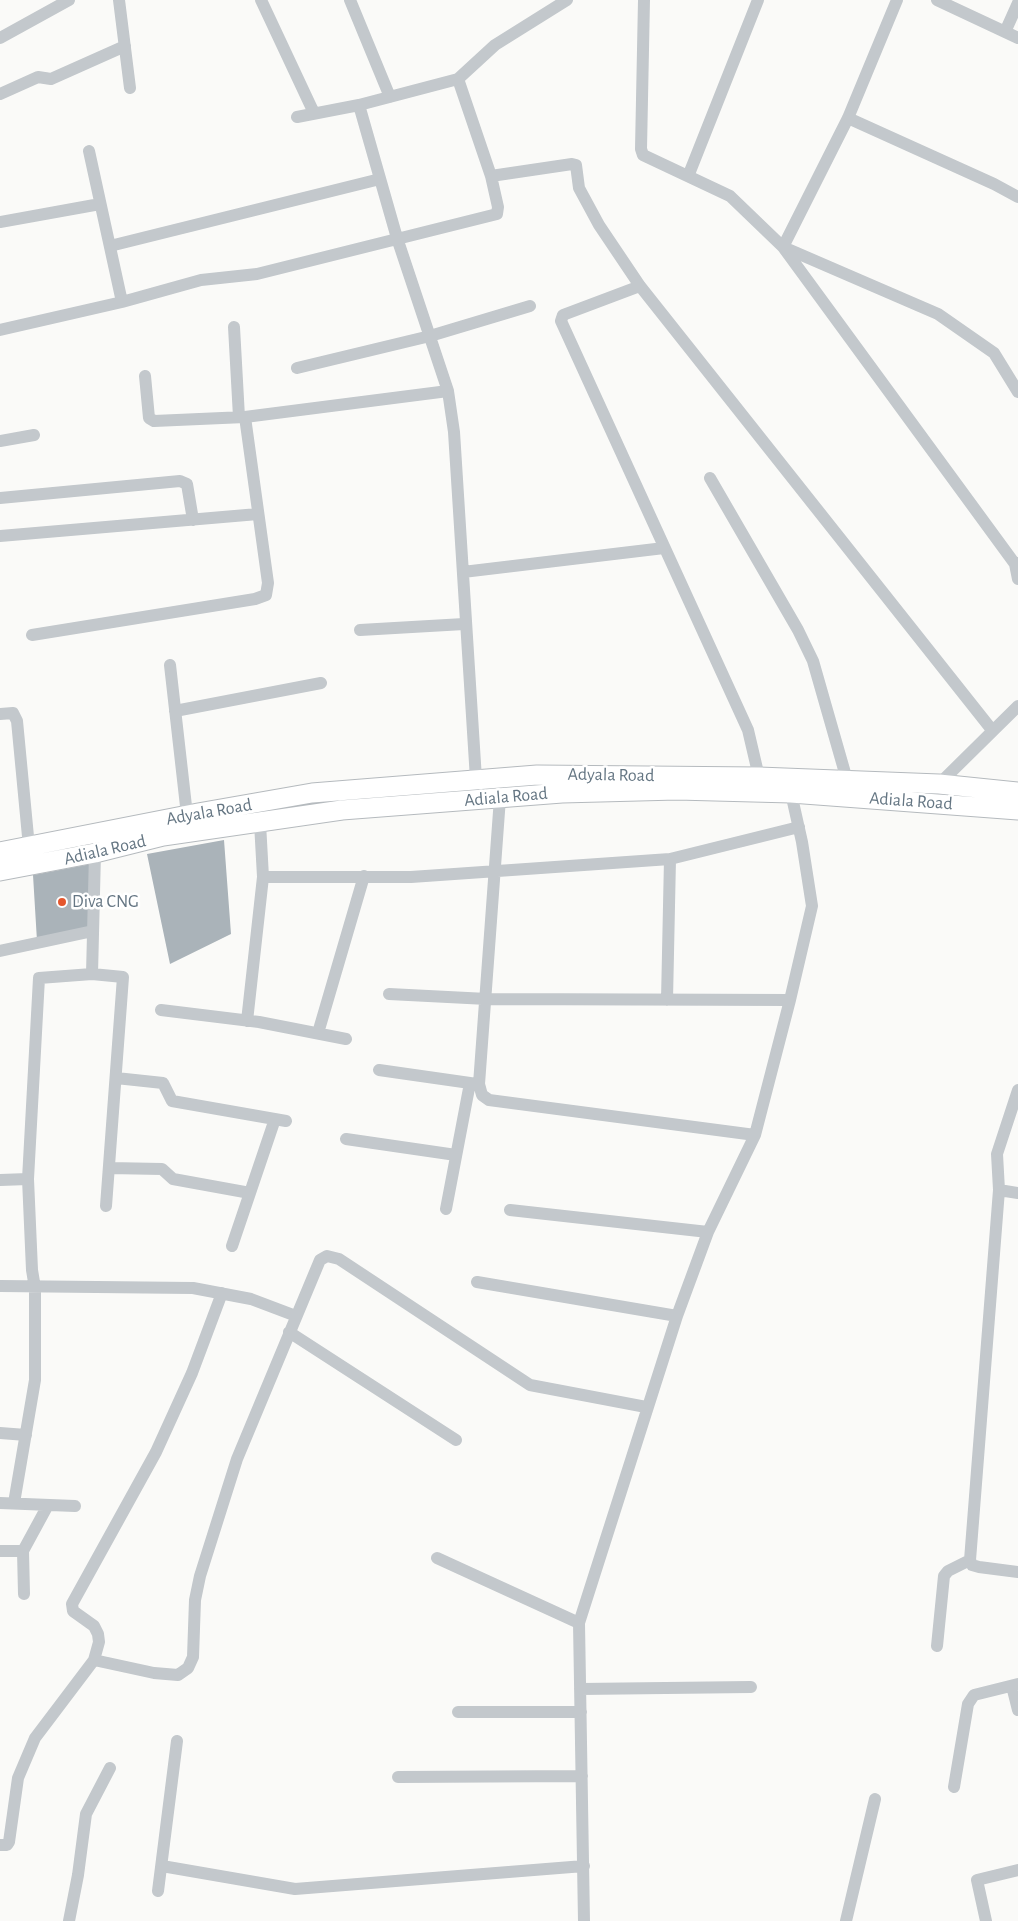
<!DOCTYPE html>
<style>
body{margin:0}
canvas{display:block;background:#fafaf8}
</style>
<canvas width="1018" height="1921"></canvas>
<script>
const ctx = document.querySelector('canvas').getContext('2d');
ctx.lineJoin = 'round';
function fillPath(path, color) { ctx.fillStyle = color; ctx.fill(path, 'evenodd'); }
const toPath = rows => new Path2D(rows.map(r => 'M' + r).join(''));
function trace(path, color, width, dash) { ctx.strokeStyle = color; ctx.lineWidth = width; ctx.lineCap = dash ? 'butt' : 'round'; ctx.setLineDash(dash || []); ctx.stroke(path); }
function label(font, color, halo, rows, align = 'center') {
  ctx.font = font + ' "Alegreya Sans",sans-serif'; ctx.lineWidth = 5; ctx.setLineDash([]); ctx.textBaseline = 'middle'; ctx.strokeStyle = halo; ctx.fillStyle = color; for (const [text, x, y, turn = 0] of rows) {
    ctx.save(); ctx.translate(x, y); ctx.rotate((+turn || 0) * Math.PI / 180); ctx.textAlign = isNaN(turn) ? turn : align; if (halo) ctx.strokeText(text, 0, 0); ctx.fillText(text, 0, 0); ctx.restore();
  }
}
const building = toPath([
 [224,840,231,934,170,964,147,854],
 [91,864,88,928,37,941,33,875]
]);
const street = toPath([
 [119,0,130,88],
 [261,0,314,113],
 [350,0,390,97],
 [644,0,641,149,643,155,730,196,783,247,1015,564],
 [937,0,1018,38],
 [1005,32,1018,3],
 [0,38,69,0],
 [0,94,38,77,51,79,125,46],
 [359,105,397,238,448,391,454,432,476,779],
 [297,117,359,105,458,79,495,45,567,0],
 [848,118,994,184,1018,197],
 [89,151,122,302],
 [689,174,758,0],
 [491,176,572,164,576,165,579,188,599,225,640,286,992,730],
 [0,222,100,204],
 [110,246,380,179],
 [783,247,938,314,994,353,1018,392],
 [783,247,848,118,897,0],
 [640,286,563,315,561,321,748,730,759,777],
 [234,327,239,417],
 [0,330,122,302,201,280,257,274,497,214,498,207,491,176,458,79],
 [297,368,430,336,530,306],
 [145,376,149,418,154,421,245,417,448,391],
 [0,441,34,435],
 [710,478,798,630,813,661,847,780],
 [0,498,180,481,187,484,193,520],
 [0,536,258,514],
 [1018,563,1015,564,1018,579],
 [463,572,664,548],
 [360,630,464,624],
 [32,635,255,599,266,595,268,583,245,417],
 [170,665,187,815],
 [175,711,321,683],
 [0,714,13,713,17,721,29,847],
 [939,784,1018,706],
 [500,798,479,1084,482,1095,489,1100,755,1135],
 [263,877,411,877,670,859,799,827],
 [0,951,93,931],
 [92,974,95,853],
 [389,994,487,999,790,1000],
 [667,1000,670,859],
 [161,1010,259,1022,346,1039],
 [247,1021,263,877,260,823],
 [318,1033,364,876],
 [379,1070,477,1084],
 [116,1078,163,1083,172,1101,286,1121],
 [1018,1090,997,1154,999,1190,970,1560,972,1565,979,1567,1018,1572],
 [346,1139,456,1155],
 [109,1168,162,1169,173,1179,250,1193],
 [0,1180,28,1179],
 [999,1190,1018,1193],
 [446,1209,470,1083],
 [510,1210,708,1232],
 [232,1246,275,1119],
 [477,1282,677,1316],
 [0,1286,193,1288,251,1299,296,1316],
 [289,1332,456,1440],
 [0,1433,26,1435],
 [0,1503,75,1506],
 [14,1503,35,1380,35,1288,32,1270,28,1179,39,978,92,974,123,977,106,1206],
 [0,1551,23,1551],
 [437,1558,579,1623],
 [24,1594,23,1551,48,1505],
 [937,1646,944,1576,948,1571,970,1560],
 [94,1660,154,1673,178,1675,188,1668,193,1657,195,1600,200,1576,237,1459,320,1260,327,1256,339,1259,530,1385,646,1407],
 [1012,1686,1018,1710],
 [580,1689,751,1687],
 [458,1712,581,1712],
 [398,1777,582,1776],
 [954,1787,968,1704,974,1695,1018,1684],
 [0,1845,7,1845,9,1842,18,1778,35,1738,94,1660,99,1642,98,1634,94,1626,73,1611,72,1604,156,1452,192,1373,222,1293],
 [162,1866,295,1889,584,1866],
 [158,1891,177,1741],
 [69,1921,78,1875,86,1814,110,1768],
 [584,1921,579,1623,677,1316,708,1232,755,1135,790,1000,812,906,802,842,791,793],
 [846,1921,875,1799],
 [986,1921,977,1880,1018,1870]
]);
const primary = toPath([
 [0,852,198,813,312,793,537,775,759,777,939,784,1018,792],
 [0,871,95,853,163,836,342,810,562,793,677,790,791,793,1018,810]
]);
const markers = [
 [62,902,5,"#e4572e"]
];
const streetNames = [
 ["Adyala Road",611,775,1],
 ["Adiala Road",506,797,-5],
 ["Adiala Road",911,801,4],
 ["Adyala Road",209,812,-10],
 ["Adiala Road",105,850,-13]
];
const poiNames = [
 ["Diva CNG",72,902]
];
fillPath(building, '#aab3b9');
trace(primary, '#b5babe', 21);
trace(street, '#c3c8cc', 12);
trace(primary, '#fff', 19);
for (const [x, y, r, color] of markers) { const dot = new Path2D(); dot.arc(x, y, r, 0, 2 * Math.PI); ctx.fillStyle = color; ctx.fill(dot); trace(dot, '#fff', 2); }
label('18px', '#657683', '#fff', streetNames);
label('18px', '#657683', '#fff', poiNames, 'left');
</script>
